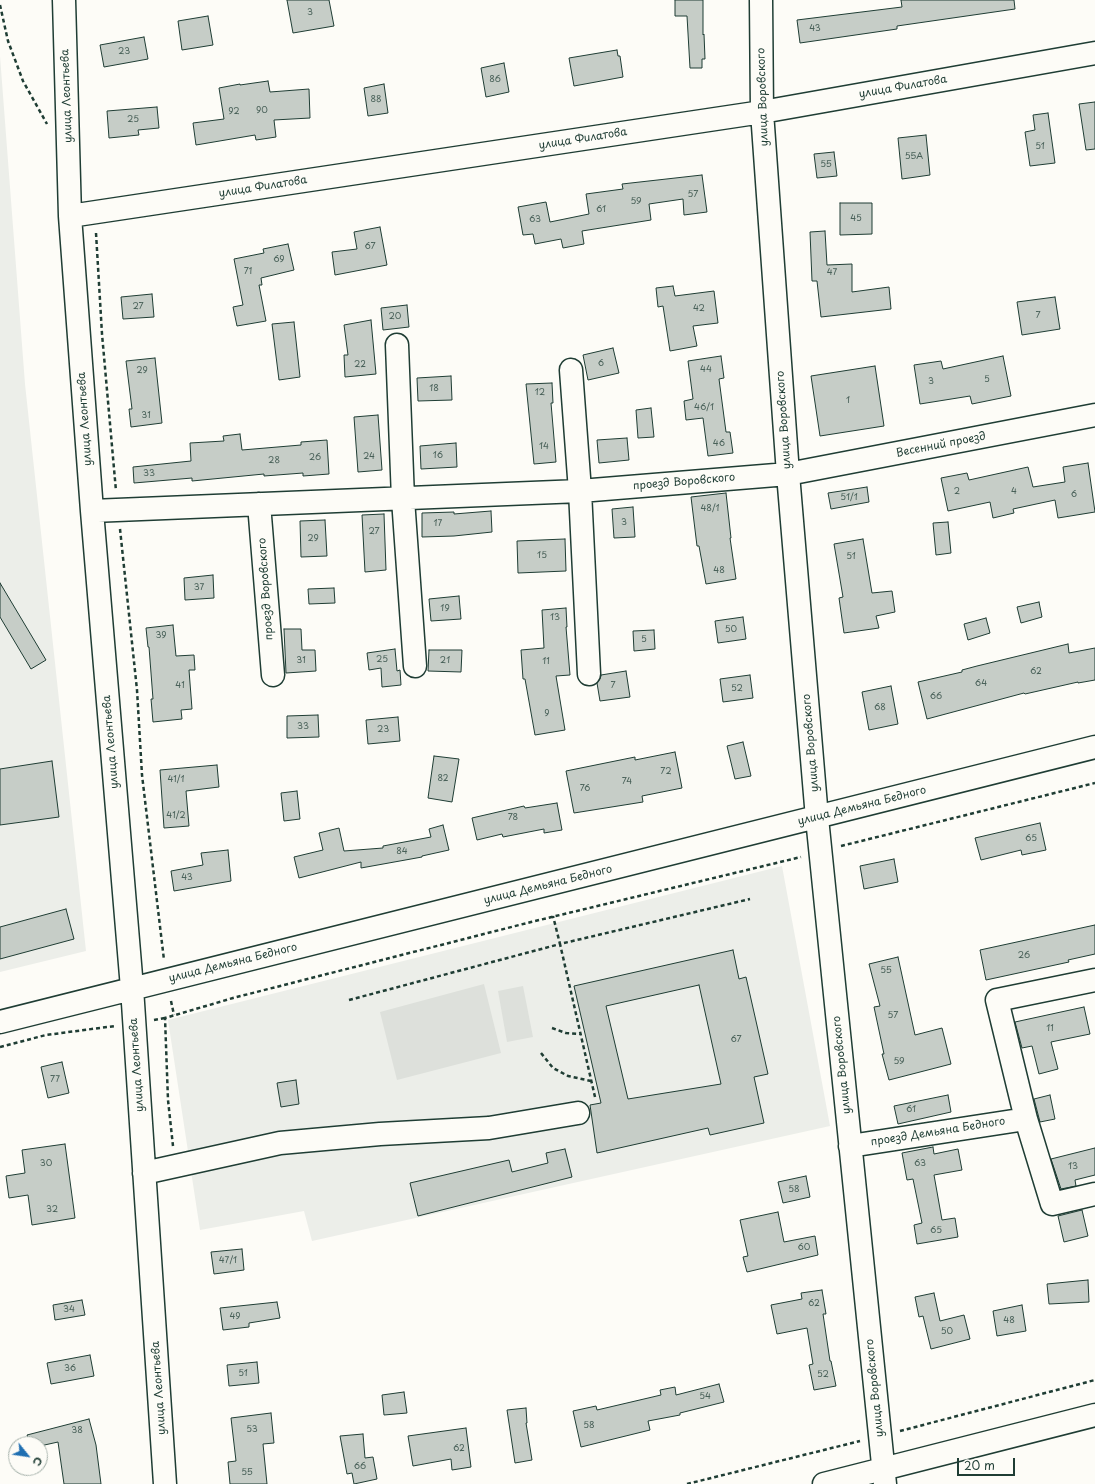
<!DOCTYPE html>
<meta charset="utf-8">
<style>
body{margin:0}
#map{position:relative;width:1095px;height:1484px;overflow:hidden;background:#fdfcf7;font-family:"Playpen Sans",sans-serif}
canvas{display:block}
.north{position:absolute;left:8px;top:1436px;width:40px;height:40px;box-sizing:border-box;background:#fdfcf7;border:1px solid #a4b0a9;border-radius:50%;rotate:120deg;font-size:11px;font-weight:700;line-height:16px;text-align:center;color:#1f3d34}
.north::after{content:'';display:block;margin:auto;width:14px;height:18px;background:#1f6fb2;clip-path:polygon(50% 0,100% 100%,50% 72%,0 100%)}
.scale{position:absolute;left:957px;top:1458px;width:58px;height:18px;box-sizing:border-box;border:2px solid #1f3d34;border-top:0;padding-left:5px;font-size:12px;line-height:14px;white-space:nowrap;color:#1f3d34;-webkit-text-stroke:3px #fdfcf7;paint-order:stroke}
</style>
<div id="map">
<canvas width="1095" height="1484"></canvas>
<div class="north">С</div>
<div class="scale">20 m</div>
</div>
<script>
const ctx = document.querySelector('canvas').getContext('2d');
ctx.lineJoin = 'round';
function fillPath(path, color) { ctx.fillStyle = color; ctx.fill(path, 'evenodd'); }
const toPath = rows => new Path2D(rows.map(r => 'M' + r).join(''));
function trace(path, color, width, dash) { ctx.strokeStyle = color; ctx.lineWidth = width; ctx.lineCap = dash ? 'butt' : 'round'; ctx.setLineDash(dash || []); ctx.stroke(path); }
function label(font, color, halo, rows, align = 'center') {
  ctx.font = font + ' "Playpen Sans",sans-serif'; ctx.lineWidth = 3; ctx.setLineDash([]); ctx.textBaseline = 'middle'; ctx.strokeStyle = halo; ctx.fillStyle = color; for (const [text, x, y, turn = 0] of rows) {
    ctx.save(); ctx.translate(x, y); ctx.rotate((+turn || 0) * Math.PI / 180); ctx.textAlign = isNaN(turn) ? turn : align; if (halo) ctx.strokeText(text, 0, 0); ctx.fillText(text, 0, 0); ctx.restore();
  }
}
const built = toPath([
 [0,56,25,384,86,951,0,972],
 [782,866,830,1126,312,1241,304,1211,200,1230,168,1020]
]);
const green = toPath([
 [484,984,501,1053,397,1080,380,1012],
 [523,986,533,1037,507,1042,498,991]
]);
const building = toPath([
 [287,0,329,0,334,26,293,33,287,0],
 [675,0,703,0,703,35,704,34,705,59,702,59,702,68,690,68,687,16,675,16,675,0],
 [901,0,1014,0,1015,9,897,26,897,29,800,43,797,20,902,7,901,0],
 [208,16,213,45,182,50,178,21,208,16],
 [144,37,148,59,104,67,100,45,144,37],
 [617,50,618,56,620,56,623,77,574,86,569,58,617,50],
 [504,63,509,92,486,97,481,68,504,63],
 [268,81,270,92,309,89,310,118,274,120,276,137,256,140,255,135,196,145,193,123,224,119,219,88,240,84,240,85,268,81],
 [384,84,388,113,368,116,364,88,384,84],
 [1095,102,1095,149,1086,150,1079,104,1095,102],
 [157,107,159,128,138,130,139,135,109,138,107,111,157,107],
 [1048,113,1055,163,1030,166,1025,132,1035,130,1033,115,1048,113],
 [926,135,930,175,902,179,898,138,926,135],
 [834,152,837,176,817,178,814,154,834,152],
 [702,175,707,212,684,215,683,199,649,204,651,220,582,231,584,244,563,248,561,239,535,244,533,234,523,235,518,207,546,202,550,222,589,214,586,194,623,189,622,184,702,175],
 [840,203,872,203,872,234,840,235,840,203],
 [380,227,387,265,335,275,332,252,357,249,354,232,380,227],
 [825,231,827,265,852,264,852,292,889,287,891,309,821,317,817,281,812,281,810,232,825,231],
 [288,244,294,270,261,278,262,285,259,285,266,321,237,326,233,307,243,305,234,259,264,253,263,249,288,244],
 [673,286,675,296,714,291,718,323,693,326,697,346,670,351,663,306,658,307,656,288,673,286],
 [152,294,154,317,123,319,121,297,152,294],
 [1055,297,1060,329,1022,335,1017,302,1055,297],
 [407,305,409,327,383,330,381,308,407,305],
 [371,320,376,374,345,377,344,355,348,355,344,325,371,320],
 [294,322,300,377,279,380,272,324,294,322],
 [613,348,619,373,588,380,583,355,613,348],
 [721,356,724,378,719,379,726,432,730,432,733,453,708,456,703,418,686,420,684,401,693,399,688,361,721,356],
 [1003,356,1011,396,972,404,970,396,920,404,914,365,941,361,943,369,1003,356],
 [155,358,162,423,131,427,129,409,132,409,126,361,155,358],
 [875,366,884,426,820,436,811,376,875,366],
 [451,376,452,400,418,401,417,378,451,376],
 [552,383,553,403,551,403,556,462,534,464,526,384,552,383],
 [651,408,654,437,638,438,636,410,651,408],
 [378,415,382,470,358,472,354,417,378,415],
 [240,434,242,450,301,445,301,442,327,440,329,474,303,476,303,473,264,476,264,474,192,481,192,478,134,483,133,467,191,461,190,443,224,441,223,436,240,434],
 [627,438,629,460,599,463,597,440,627,438],
 [456,443,457,467,421,469,420,446,456,443],
 [1088,463,1095,512,1058,518,1055,500,1013,509,1014,513,993,518,990,502,948,511,941,478,967,473,969,480,1028,467,1033,487,1065,482,1063,467,1088,463],
 [867,487,869,502,831,509,828,493,867,487],
 [726,493,731,538,730,538,736,579,706,584,699,546,697,546,691,497,726,493],
 [633,507,635,537,614,538,612,509,633,507],
 [491,511,492,532,454,536,422,537,422,513,454,512,454,514,491,511],
 [384,514,386,570,365,572,362,515,384,514],
 [325,520,327,556,301,557,300,521,325,520],
 [948,522,951,553,936,555,933,523,948,522],
 [565,539,566,571,518,573,517,541,565,539],
 [863,539,872,593,892,591,895,612,876,616,879,628,844,633,839,598,843,597,834,544,863,539],
 [213,575,214,598,185,600,184,578,213,575],
 [0,583,46,660,31,669,0,617,0,583],
 [334,588,335,603,309,604,308,589,334,588],
 [459,596,461,619,431,621,429,599,459,596],
 [1039,602,1042,617,1021,623,1017,607,1039,602],
 [566,608,567,627,566,627,570,675,556,676,565,730,535,735,525,679,523,679,521,650,544,648,542,610,566,608],
 [743,617,746,639,718,643,715,621,743,617],
 [986,618,990,633,968,640,964,624,986,618],
 [173,625,176,656,194,655,195,670,189,670,192,709,181,710,182,719,153,722,151,699,153,699,149,647,148,647,146,628,173,625],
 [284,629,301,629,302,650,315,650,316,671,286,673,284,629],
 [654,630,655,649,634,651,633,631,654,630],
 [1068,644,1069,653,1095,648,1095,680,1078,683,1078,682,1025,694,1024,693,927,719,918,682,962,672,962,670,977,666,1068,644],
 [395,649,397,671,400,670,401,685,382,687,381,668,369,670,367,653,395,649],
 [429,650,462,650,461,672,428,671,429,650],
 [626,671,630,697,600,701,597,683,600,679,601,675,626,671],
 [750,675,753,698,723,702,720,679,750,675],
 [891,686,898,724,869,730,862,692,891,686],
 [318,715,319,737,287,738,287,716,318,715],
 [398,717,400,741,368,744,366,720,398,717],
 [743,742,751,776,735,779,727,746,743,742],
 [675,752,682,788,642,796,643,802,574,813,566,771,635,757,635,760,675,752],
 [434,756,459,759,452,802,428,798,434,756],
 [52,761,59,817,0,825,0,769,52,761],
 [217,765,219,787,186,791,189,826,164,828,160,770,217,765],
 [297,791,300,819,284,821,281,793,297,791],
 [557,803,562,830,544,833,544,829,503,837,502,834,477,840,472,818,524,806,525,808,557,803],
 [1040,823,1046,850,1022,855,1021,850,981,860,975,838,1040,823],
 [443,825,449,850,422,856,422,857,361,868,361,862,299,878,294,857,323,850,319,833,339,828,344,851,383,848,383,846,431,837,429,829,443,825],
 [228,850,231,881,174,891,171,871,203,865,201,853,228,850],
 [894,859,898,882,864,889,860,866,894,859],
 [66,909,74,939,0,959,0,927,66,909],
 [1095,925,1095,954,1068,960,1069,962,986,980,980,950,1095,925],
 [733,950,739,979,746,977,768,1074,754,1077,764,1123,710,1135,708,1128,597,1153,590,1105,601,1103,574,986,733,950],
 [699,985,721,1084,628,1099,606,1006,699,985],
 [898,957,915,1035,942,1028,951,1064,889,1080,882,1054,884,1054,874,1007,880,1006,869,964,898,957],
 [1084,1007,1090,1034,1051,1042,1058,1069,1039,1074,1032,1046,1022,1048,1015,1022,1084,1007],
 [62,1062,69,1093,48,1098,41,1067,62,1062],
 [296,1080,299,1104,281,1107,277,1083,296,1080],
 [948,1095,951,1112,898,1124,894,1106,948,1095],
 [1050,1095,1055,1119,1040,1122,1034,1099,1050,1095],
 [65,1144,75,1218,32,1225,28,1195,9,1198,6,1176,25,1173,22,1150,65,1144],
 [933,1147,934,1154,958,1149,962,1170,934,1175,942,1220,955,1218,958,1237,917,1244,914,1225,922,1223,913,1179,907,1180,902,1153,933,1147],
 [1095,1148,1095,1175,1075,1180,1076,1186,1061,1189,1051,1159,1095,1148],
 [565,1149,572,1177,418,1216,410,1183,509,1160,512,1172,548,1163,546,1153,565,1149],
 [806,1176,810,1197,783,1203,778,1182,806,1176],
 [1082,1210,1088,1236,1064,1242,1058,1216,1082,1210],
 [778,1212,784,1242,815,1236,818,1255,747,1272,743,1257,748,1256,740,1220,778,1212],
 [242,1249,244,1270,214,1274,211,1252,242,1249],
 [1088,1280,1089,1302,1049,1304,1047,1284,1088,1280],
 [822,1290,826,1314,823,1314,830,1361,831,1361,836,1386,814,1390,809,1365,813,1364,807,1328,777,1334,771,1305,802,1299,801,1293,822,1290],
 [934,1293,940,1321,964,1315,970,1339,931,1349,923,1316,919,1317,915,1297,934,1293],
 [82,1300,85,1315,55,1320,53,1305,82,1300],
 [277,1302,280,1318,249,1323,249,1327,223,1330,220,1308,277,1302],
 [1022,1305,1026,1331,997,1336,993,1311,1022,1305],
 [90,1355,94,1376,51,1384,47,1363,90,1355],
 [257,1362,259,1383,229,1386,227,1365,257,1362],
 [719,1384,724,1402,680,1413,680,1415,648,1421,650,1430,581,1447,573,1411,596,1406,597,1410,661,1395,660,1390,675,1387,676,1395,719,1384],
 [404,1392,407,1413,384,1415,382,1395,404,1392],
 [526,1408,527,1423,526,1423,532,1460,515,1463,507,1410,526,1408],
 [271,1413,274,1443,263,1444,267,1484,230,1484,228,1462,236,1461,231,1418,271,1413],
 [89,1419,96,1445,101,1484,64,1484,58,1442,40,1446,40,1444,30,1444,27,1435,89,1419],
 [466,1428,471,1467,452,1470,451,1459,413,1466,408,1436,466,1428],
 [363,1434,365,1458,373,1457,377,1479,354,1484,352,1473,347,1474,340,1436,363,1434]
]);
const path = toPath([
 [0,5,8,41,23,81,47,124],
 [96,233,102,334,116,491],
 [120,529,137,690,142,775,164,960],
 [841,846,1095,783],
 [349,1000,560,944,553,916],
 [171,1001,174,1015],
 [154,1020,165,1018],
 [552,1028,566,1033,581,1034],
 [0,1047,46,1035,115,1026],
 [541,1053,553,1068,568,1076,591,1081],
 [595,1097,560,944,750,899],
 [173,1146,168,1100,165,1018,233,998,531,922,801,857],
 [900,1431,1095,1380],
 [687,1484,860,1441]
]);
const minor = toPath([
 [64,0,70,216,92,511,132,988,165,1484],
 [761,0,762,112,788,474,817,818,885,1484],
 [70,216,762,112,1095,53],
 [397,345,403,499,415,666],
 [571,370,580,491,589,674],
 [259,504,273,675],
 [92,511,580,491,788,474,1095,415],
 [0,1022,1095,747],
 [1026,1119,1052,1204,1095,1194],
 [850,1146,1026,1119,997,1000,1095,980],
 [144,1173,280,1143,380,1134,489,1128,578,1113],
 [824,1484,1095,1415]
]);
const numberNames = [
 ["3",310,13],
 ["43",815,29],
 ["23",124,52],
 ["86",495,80],
 ["88",376,100],
 ["90",262,111],
 ["92",234,112],
 ["25",133,120],
 ["51",1040,147],
 ["55А",914,157],
 ["55",826,165],
 ["57",693,195],
 ["59",636,202],
 ["61",601,210],
 ["45",856,219],
 ["63",535,220],
 ["67",370,247],
 ["69",279,260],
 ["71",248,272],
 ["47",832,273],
 ["27",138,307],
 ["42",699,309],
 ["7",1038,316],
 ["20",395,317],
 ["6",601,364],
 ["22",360,365],
 ["44",706,370],
 ["29",142,371],
 ["5",987,380],
 ["3",931,382],
 ["18",434,389],
 ["12",540,393],
 ["1",848,401],
 ["46/1",704,408],
 ["31",146,416],
 ["46",719,444],
 ["14",544,447],
 ["16",438,456],
 ["24",369,457],
 ["26",315,458],
 ["28",274,461],
 ["33",149,474],
 ["2",957,492],
 ["4",1014,492],
 ["6",1074,495],
 ["51/1",849,498],
 ["48/1",710,509],
 ["3",624,523],
 ["17",438,524],
 ["27",374,532],
 ["29",313,539],
 ["15",542,556],
 ["51",851,557],
 ["48",719,571],
 ["37",199,588],
 ["19",445,609],
 ["13",555,618],
 ["50",731,630],
 ["39",161,636],
 ["5",644,640],
 ["25",382,660],
 ["31",301,661],
 ["21",445,661],
 ["11",546,662],
 ["62",1036,672],
 ["64",981,684],
 ["41",180,686],
 ["7",613,686],
 ["52",737,689],
 ["66",936,697],
 ["68",880,708],
 ["9",547,714],
 ["33",303,727],
 ["23",383,730],
 ["72",666,772],
 ["82",443,779],
 ["41/1",176,780],
 ["74",627,782],
 ["76",585,789],
 ["41/2",176,816],
 ["78",513,818],
 ["65",1031,839],
 ["84",402,852],
 ["43",187,878],
 ["26",1024,956],
 ["55",886,971],
 ["57",893,1016],
 ["11",1050,1029],
 ["67",736,1040],
 ["59",899,1062],
 ["77",55,1080],
 ["61",911,1110],
 ["30",46,1164],
 ["63",920,1164],
 ["13",1073,1167],
 ["58",794,1190],
 ["32",52,1210],
 ["65",936,1231],
 ["60",804,1248],
 ["47/1",228,1261],
 ["62",814,1304],
 ["34",69,1310],
 ["49",235,1317],
 ["48",1009,1321],
 ["50",947,1332],
 ["36",70,1369],
 ["51",243,1374],
 ["52",823,1375],
 ["54",705,1397],
 ["58",589,1426],
 ["53",252,1430],
 ["38",77,1431],
 ["62",459,1449],
 ["66",360,1467],
 ["55",247,1473]
];
const streetNames = [
 ["улица Филатова",903,87,-10],
 ["улица Леонтьева",67,96,-92],
 ["улица Воровского",763,97,-92],
 ["улица Филатова",583,139,-9],
 ["улица Филатова",263,187,-9],
 ["улица Леонтьева",85,419,-94],
 ["улица Воровского",784,420,-94],
 ["Весенний проезд",941,445,-11],
 ["проезд Воровского",684,482,-5],
 ["проезд Воровского",266,589,-94],
 ["улица Леонтьева",111,742,-95],
 ["улица Воровского",811,743,-95],
 ["улица Демьяна Бедного",862,806,-14],
 ["улица Демьяна Бедного",548,885,-14],
 ["улица Демьяна Бедного",233,963,-14],
 ["улица Леонтьева",137,1065,-94],
 ["улица Воровского",842,1065,-96],
 ["проезд Демьяна Бедного",938,1132,-9],
 ["улица Леонтьева",159,1388,-94],
 ["улица Воровского",875,1388,-96]
];
fillPath(built, '#eceee9');
fillPath(green, '#dde0db');
fillPath(building, '#c6cdc7');
trace(building, '#1f3d34', 1);
trace(minor, '#1f3d34', 25);
trace(path, '#1f3d34', 2.5, [4, 3]);
trace(minor, '#fdfcf7', 22);
label('9px', '#496159', null, numberNames);
label('11px', '#1f3d34', '#fdfcf7', streetNames);
</script>
